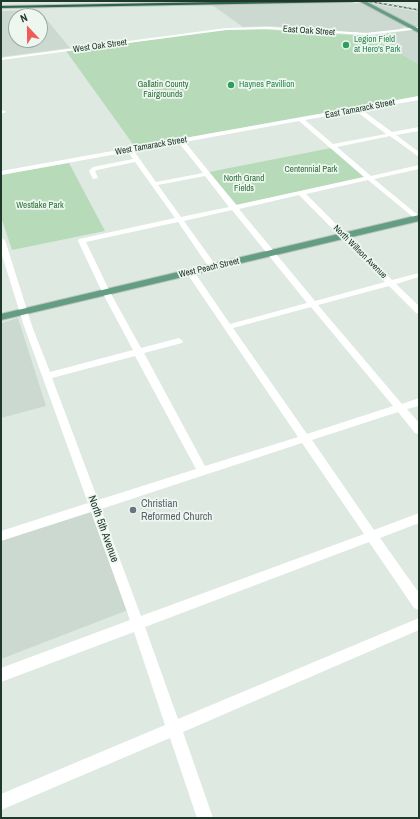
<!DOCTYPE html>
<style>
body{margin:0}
#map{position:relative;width:420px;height:819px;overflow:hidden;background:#dee9e2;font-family:"Archivo Narrow",sans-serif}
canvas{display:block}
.frame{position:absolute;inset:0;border:2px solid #20382c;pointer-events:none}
.north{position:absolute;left:8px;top:8px;width:40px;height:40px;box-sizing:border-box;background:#eef6f0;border:1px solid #9caaa2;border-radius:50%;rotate:338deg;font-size:11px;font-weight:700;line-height:16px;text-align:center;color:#20382c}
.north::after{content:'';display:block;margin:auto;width:14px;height:18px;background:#ef5b56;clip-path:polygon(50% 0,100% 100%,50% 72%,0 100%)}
</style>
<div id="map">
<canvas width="420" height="819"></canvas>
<div class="frame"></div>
<div class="north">N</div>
</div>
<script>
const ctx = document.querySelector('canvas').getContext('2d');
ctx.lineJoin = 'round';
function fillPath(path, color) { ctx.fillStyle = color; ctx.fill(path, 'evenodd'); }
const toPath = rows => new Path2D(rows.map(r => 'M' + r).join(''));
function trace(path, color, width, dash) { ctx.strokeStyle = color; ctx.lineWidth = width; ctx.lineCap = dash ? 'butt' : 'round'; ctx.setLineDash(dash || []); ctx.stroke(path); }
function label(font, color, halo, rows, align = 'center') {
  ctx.font = font + ' "Archivo Narrow",sans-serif'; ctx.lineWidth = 3.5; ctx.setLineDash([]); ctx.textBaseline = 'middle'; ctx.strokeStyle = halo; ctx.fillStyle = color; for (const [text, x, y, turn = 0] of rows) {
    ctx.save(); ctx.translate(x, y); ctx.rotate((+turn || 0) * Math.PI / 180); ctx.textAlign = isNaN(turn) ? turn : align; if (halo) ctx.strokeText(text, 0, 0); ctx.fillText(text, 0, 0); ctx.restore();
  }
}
const built = toPath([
 [362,3,406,26,397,30,363,33,268,26,243,27,212,5],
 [367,3,419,12,419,30],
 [39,10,70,48,1,57,1,11],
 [16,16,40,16,40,40,16,40],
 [412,30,419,34,419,64,368,36],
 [18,318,46,406,1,418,1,323],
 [92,509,128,610,1,659,1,537]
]);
const green = toPath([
 [258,29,368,36,419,64,419,96,135,147,66,51,226,30],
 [331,148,364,177,237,205,209,172],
 [69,163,105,231,12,250,1,217,1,175]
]);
const minor = toPath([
 [269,27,367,33,419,27,419,29,367,35,269,29,226,30,1,60,1,58,226,28,269,27],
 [419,96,419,100,362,110,392,132,419,127,419,131,396,135,419,152,419,157,390,136,337,147,371,176,419,165,419,169,374,179,419,216,419,222,368,180,306,194,392,280,419,273,419,277,396,284,419,306,419,314,416,313,389,286,318,305,402,404,419,398,419,406,407,409,419,423,419,434,415,433,398,412,312,440,374,530,419,513,419,523,380,538,419,593,419,610,414,608,369,542,145,627,178,719,419,618,419,630,183,732,213,818,197,818,170,738,1,810,1,794,165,725,134,632,1,682,1,668,130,620,91,512,1,541,1,531,88,503,24,326,1,252,1,238,5,240,32,326,50,372,133,350,102,292,78,241,79,239,175,218,135,162,97,170,95,171,98,178,93,179,89,171,93,167,133,159,128,152,1,175,1,171,419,96],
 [356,111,386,134,333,144,305,120,356,111],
 [299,121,364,177,236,205,185,142,299,121],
 [179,143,203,173,156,182,134,151,179,143],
 [205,176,229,207,181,217,158,185,205,176],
 [299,195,385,282,315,301,239,209,299,195],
 [232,210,307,303,230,324,193,270,190,270,186,272,298,437,205,466,144,353,182,343,183,341,179,338,141,348,110,292,86,242,178,222,210,269,213,269,217,267,184,221,232,210],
 [311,307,393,406,307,434,233,328,311,307],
 [135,356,196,469,98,500,52,378,135,356],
 [302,443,364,534,141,616,101,509,302,443],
 [1,110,5,111,6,112,1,114,1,110]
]);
const major = toPath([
 [359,1,365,1,419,29,419,33,359,1],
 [419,215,419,221,1,320,1,314,419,215]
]);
const highway = toPath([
 [268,1,354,1,352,2,1,8,1,6,268,1]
]);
const rail = toPath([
 [367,1,419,10]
]);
const markers = [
 [346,45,4,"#2e9e5b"],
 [231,85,4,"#2e9e5b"],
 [133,510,4,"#6b7280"]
];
const farStreetnames = [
 ["East Oak Street",309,31,4],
 ["West Oak Street",100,46,-8],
 ["East Tamarack Street",360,109,-11],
 ["West Tamarack Street",151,146,-10],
 ["North Willson Avenue",360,252,45],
 ["West Peach Street",209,268,-13]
];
const farLeisurenames = [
 ["Legion Field",354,40],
 ["at Hero's Park",354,50],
 ["Haynes Pavillion",239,85]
];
const farParknames = [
 ["Gallatin County",163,85],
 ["Fairgrounds",163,95],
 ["Centennial Park",311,170],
 ["North Grand",244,179],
 ["Fields",244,189],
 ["Westlake Park",40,206]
];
const worshipNames = [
 ["Christian",141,504],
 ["Reformed Church",141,517]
];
const streetNames = [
 ["North 5th Avenue",103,529,70]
];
fillPath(built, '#ccd9d0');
fillPath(green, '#b7dbb9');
trace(major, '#bcc3c0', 2);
trace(highway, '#bcc3c0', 2);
fillPath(minor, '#fff');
fillPath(major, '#639e82');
fillPath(highway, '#2c644c');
trace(rail, '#5a7467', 1.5);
trace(rail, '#eef6f0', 1, [2.5]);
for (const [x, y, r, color] of markers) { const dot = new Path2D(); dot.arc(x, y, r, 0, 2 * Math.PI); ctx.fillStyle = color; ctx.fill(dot); trace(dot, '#eef6f0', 1.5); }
label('9px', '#20382c', '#eef6f0', farStreetnames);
label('9px', '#27864d', '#eef6f0', farLeisurenames, 'left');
label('9px', '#2b6e37', '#eef6f0', farParknames);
label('11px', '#5b616d', '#eef6f0', worshipNames, 'left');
label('11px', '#20382c', '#eef6f0', streetNames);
</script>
